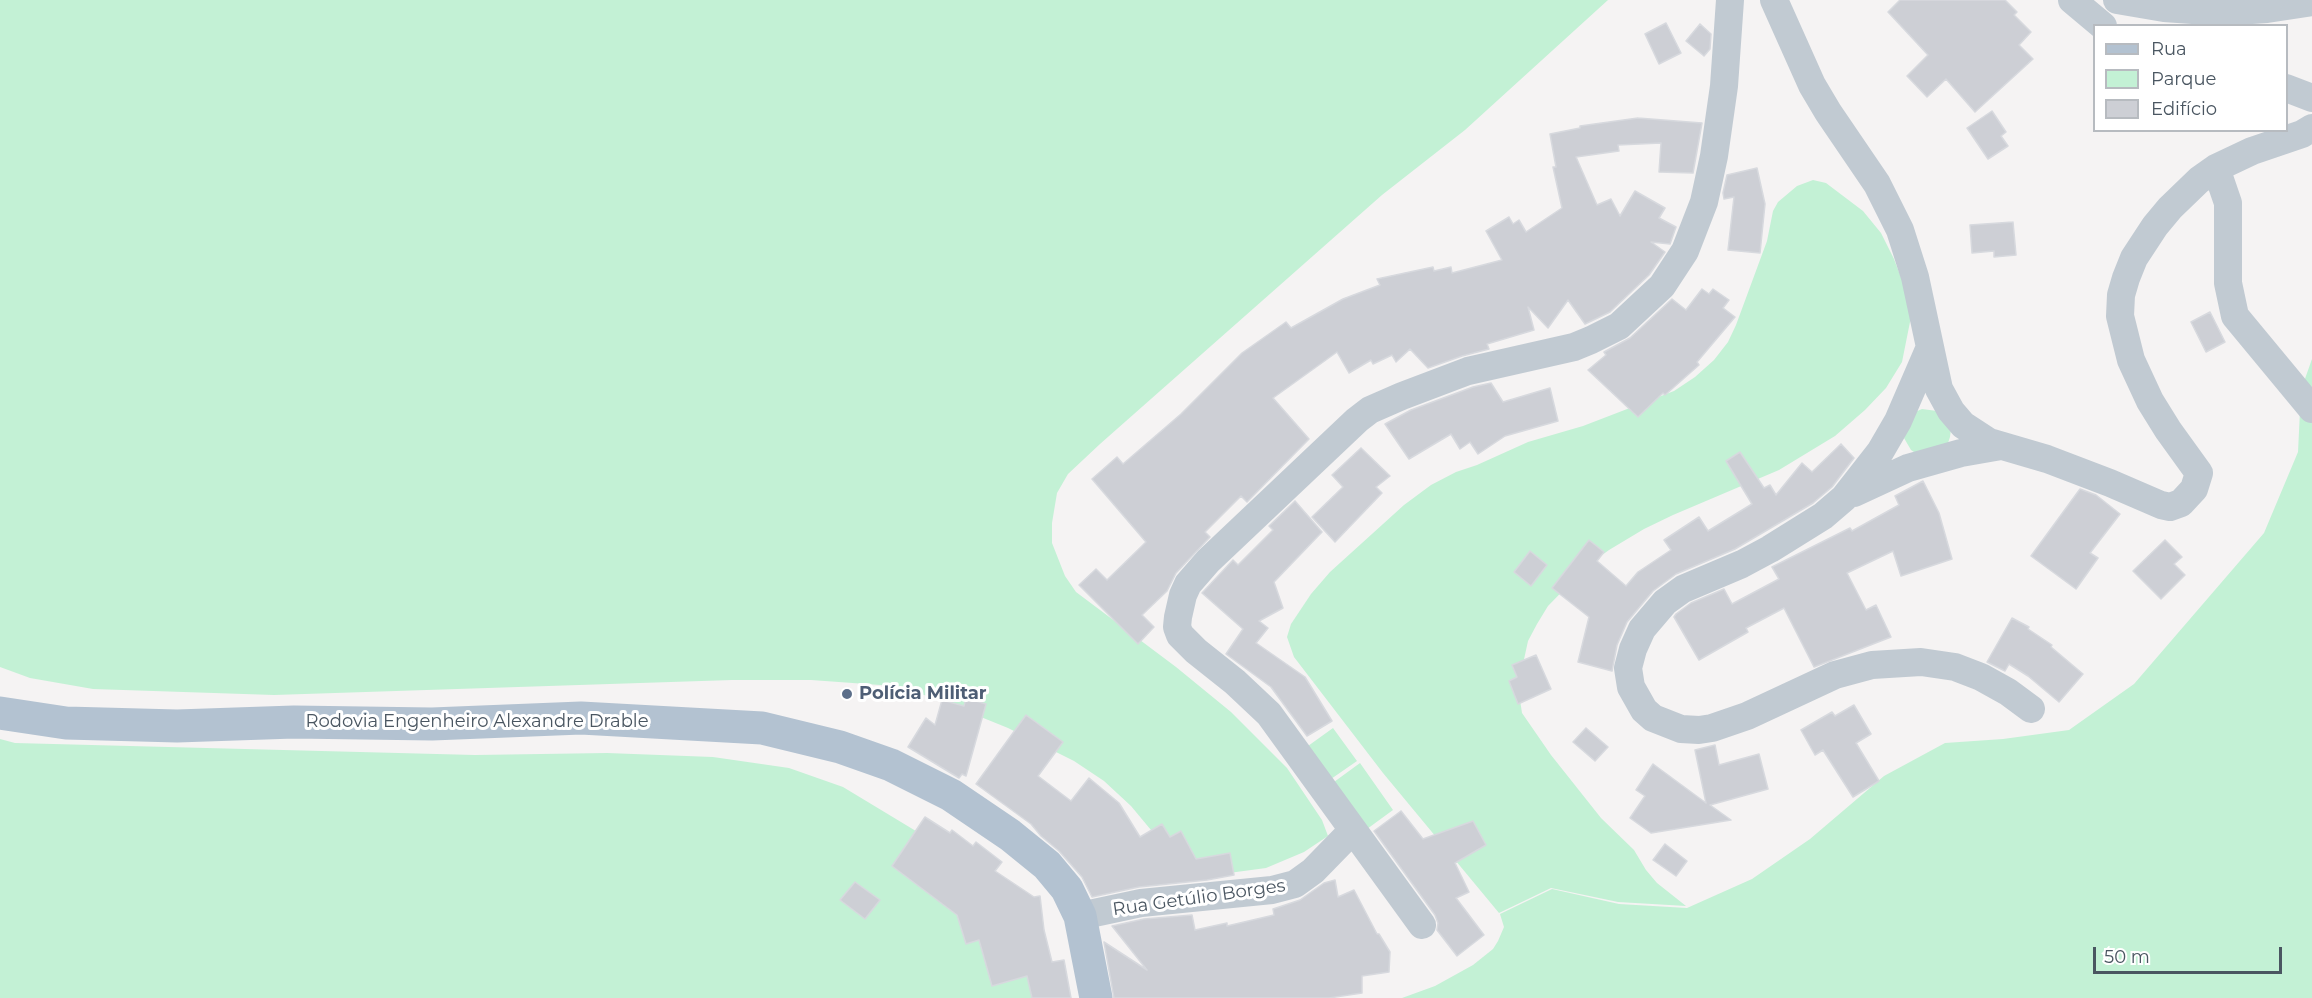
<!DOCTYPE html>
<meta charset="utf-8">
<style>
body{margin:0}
#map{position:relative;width:2312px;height:998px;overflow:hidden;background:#f5f3f3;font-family:Montserrat,sans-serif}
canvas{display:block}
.legend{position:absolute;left:2093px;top:24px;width:195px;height:108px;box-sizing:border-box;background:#fff;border:2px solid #b7bbc0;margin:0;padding:8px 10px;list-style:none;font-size:18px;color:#4a5661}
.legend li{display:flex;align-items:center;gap:12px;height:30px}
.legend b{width:30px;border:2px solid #b7bbc0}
.scale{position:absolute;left:2093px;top:947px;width:189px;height:27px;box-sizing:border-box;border:3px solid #4a5661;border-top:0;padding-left:8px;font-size:18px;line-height:21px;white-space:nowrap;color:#4a5661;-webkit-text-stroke:4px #fff;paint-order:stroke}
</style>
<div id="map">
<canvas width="2312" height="998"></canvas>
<ul class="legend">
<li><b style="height:8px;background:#b3c2d1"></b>Rua</li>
<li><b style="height:16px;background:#c3f1d5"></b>Parque</li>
<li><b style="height:16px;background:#cdcfd5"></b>Edifício</li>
</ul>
<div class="scale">50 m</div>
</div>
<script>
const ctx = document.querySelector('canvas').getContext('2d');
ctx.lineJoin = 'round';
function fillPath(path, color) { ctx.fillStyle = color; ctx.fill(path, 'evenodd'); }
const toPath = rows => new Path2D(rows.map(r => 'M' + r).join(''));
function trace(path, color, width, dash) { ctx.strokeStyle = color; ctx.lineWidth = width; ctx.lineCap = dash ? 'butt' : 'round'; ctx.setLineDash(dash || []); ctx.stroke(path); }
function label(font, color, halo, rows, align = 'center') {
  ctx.font = font + ' Montserrat,sans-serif'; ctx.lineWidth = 6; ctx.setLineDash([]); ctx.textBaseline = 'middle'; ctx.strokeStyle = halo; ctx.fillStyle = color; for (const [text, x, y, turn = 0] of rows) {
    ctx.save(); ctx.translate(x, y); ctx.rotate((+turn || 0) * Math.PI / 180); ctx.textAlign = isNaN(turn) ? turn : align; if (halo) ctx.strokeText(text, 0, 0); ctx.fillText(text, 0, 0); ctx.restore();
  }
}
const green = toPath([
 [0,0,1608,0,1465,130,1382,195,1100,444,1068,474,1057,493,1052,523,1052,543,1065,576,1076,592,1176,667,1231,712,1287,768,1322,820,1328,836,1304,852,1266,868,1214,875,1156,836,1131,806,1104,781,1074,761,1008,728,934,698,894,686,811,680,732,680,274,695,93,689,30,678,0,667],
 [1813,180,1826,183,1863,211,1881,233,1894,259,1905,288,1911,317,1902,362,1886,388,1865,410,1835,436,1779,470,1673,515,1644,529,1609,550,1587,566,1548,606,1537,624,1528,641,1518,687,1522,713,1551,755,1601,818,1634,850,1646,870,1657,883,1686,906,1618,902,1551,888,1499,913,1383,773,1294,657,1287,637,1291,624,1311,594,1330,572,1404,505,1431,485,1456,472,1477,465,1528,442,1583,426,1674,391,1695,377,1714,360,1728,342,1736,325,1767,241,1773,211,1778,202,1797,186],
 [2312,359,2312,998,1402,998,1435,986,1473,965,1493,949,1498,941,1504,927,1500,914,1552,889,1619,904,1687,908,1752,879,1810,839,1884,776,1945,743,2003,739,2069,730,2134,684,2264,533,2298,452,2301,390],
 [1922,409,1937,411,1951,429,1950,437,1948,443,1917,454,1911,450,1904,438,1915,412],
 [1333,728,1357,761,1331,779,1308,746],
 [0,739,15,743,475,755,607,753,713,757,789,768,843,787,949,851,1029,974,1032,998,0,998],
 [1360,763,1393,810,1367,829,1334,782]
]);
const building = toPath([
 [1900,0,2005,0,2017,12,2014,15,2031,32,2019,45,2033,59,1975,112,1946,79,1927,97,1907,76,1928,55,1888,12,1900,0],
 [1666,23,1681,53,1659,64,1645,34,1666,23],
 [1700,24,1711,34,1710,49,1704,56,1686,41,1700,24],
 [1992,111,2006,132,2001,136,2008,146,1988,159,1967,128,1992,111],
 [1638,118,1702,123,1693,173,1659,172,1661,143,1618,145,1619,151,1576,157,1597,205,1611,199,1620,216,1635,191,1665,208,1659,218,1676,227,1670,244,1651,242,1665,252,1649,275,1610,312,1585,324,1568,300,1548,328,1528,307,1534,330,1487,344,1489,349,1462,356,1428,368,1410,349,1396,362,1392,355,1373,364,1371,360,1349,373,1337,352,1273,398,1309,439,1247,502,1241,496,1205,532,1210,537,1176,573,1167,591,1142,615,1154,627,1138,644,1079,585,1096,569,1107,580,1146,542,1092,479,1117,457,1123,464,1181,414,1242,353,1286,322,1291,328,1343,299,1380,285,1377,279,1433,267,1434,271,1451,267,1452,273,1502,260,1486,231,1509,217,1513,224,1519,220,1526,232,1562,208,1553,167,1556,167,1550,134,1580,128,1580,126,1638,118],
 [1757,168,1765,204,1760,253,1728,250,1734,197,1724,199,1723,193,1727,175,1757,168],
 [2013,222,2016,255,1994,257,1994,251,1972,253,1970,225,2013,222],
 [1702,289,1709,294,1713,289,1729,300,1723,308,1735,317,1697,362,1699,365,1665,395,1663,393,1638,417,1588,370,1606,355,1604,352,1630,338,1672,299,1686,310,1702,289],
 [2210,312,2225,342,2206,352,2191,322,2210,312],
 [1491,383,1503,402,1550,388,1558,421,1505,436,1478,454,1470,442,1460,449,1451,434,1409,459,1385,424,1411,410,1473,387,1491,383],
 [1841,444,1854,458,1832,487,1813,503,1735,549,1676,574,1653,591,1627,622,1617,645,1612,671,1578,662,1589,617,1552,588,1589,540,1604,552,1597,561,1626,586,1638,572,1671,550,1664,540,1699,517,1708,531,1752,504,1726,461,1740,452,1764,488,1770,485,1776,495,1802,463,1812,472,1841,444],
 [1361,448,1390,476,1376,487,1382,493,1335,542,1312,517,1343,487,1332,475,1361,448],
 [1923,481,1939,513,1952,559,1901,576,1893,551,1847,573,1866,610,1876,605,1891,637,1814,667,1784,608,1746,628,1748,632,1699,660,1674,617,1676,614,1691,603,1724,589,1732,604,1779,579,1772,567,1850,528,1852,531,1899,505,1895,496,1923,481],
 [2080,489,2096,495,2120,514,2090,553,2098,558,2076,589,2031,556,2080,489],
 [1295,501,1322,532,1274,582,1283,608,1259,621,1268,628,1256,643,1305,677,1332,721,1307,736,1271,687,1226,654,1243,629,1202,593,1233,560,1238,565,1273,530,1269,526,1295,501],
 [2165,540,2182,557,2174,564,2185,575,2161,599,2133,571,2165,540],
 [1530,551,1547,565,1531,586,1514,572,1530,551],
 [2012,618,2029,627,2028,629,2052,645,2051,647,2083,674,2059,702,2028,676,2009,664,2005,671,1987,662,2012,618],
 [1536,655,1551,689,1518,704,1509,681,1517,677,1512,665,1536,655],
 [966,698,986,704,966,776,962,774,959,778,908,747,926,718,935,725,942,700,964,706,966,698],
 [1854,705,1871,734,1856,743,1879,781,1853,797,1823,750,1815,755,1801,730,1832,712,1835,716,1854,705],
 [1026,715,1063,742,1038,776,1071,801,1089,778,1119,803,1140,837,1162,824,1170,837,1181,831,1196,859,1230,853,1234,875,1207,880,1139,887,1092,897,1082,877,1059,851,1041,836,1031,824,976,784,1026,715],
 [1586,728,1608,747,1595,761,1573,742,1586,728],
 [1715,745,1719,765,1759,754,1768,789,1710,805,1731,820,1651,833,1630,818,1645,796,1636,790,1653,764,1706,803,1695,750,1715,745],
 [1401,811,1423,839,1473,821,1486,845,1455,863,1469,892,1456,898,1484,935,1457,956,1437,930,1438,923,1435,915,1374,831,1401,811],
 [925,817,950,833,952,830,973,846,976,842,1002,862,995,871,1034,897,1040,896,1044,930,1052,962,1064,960,1071,998,1032,998,1027,976,992,986,979,940,966,944,957,915,892,866,925,817],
 [1665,844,1687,861,1676,876,1653,860,1665,844],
 [1335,880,1338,897,1354,890,1377,934,1379,934,1390,952,1389,972,1362,976,1362,993,1329,998,1114,998,1104,942,1147,970,1112,926,1144,919,1192,915,1195,930,1227,923,1227,926,1274,915,1273,909,1300,900,1324,883,1335,880],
 [855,882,880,900,865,919,840,900,855,882]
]);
const street = toPath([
 [1774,0,1812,85,1828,112,1877,184,1900,230,1915,277,1939,389,1951,411,1963,425,1989,442,2047,459,2110,483,2161,505,2170,507,2181,503,2194,489,2199,473,2168,430,2150,401,2131,360,2120,316,2121,295,2126,278,2134,258,2155,226,2170,208,2199,180,2216,168,2252,151,2302,134,2312,128],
 [2072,0,2103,26],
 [2117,0,2164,8,2221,12,2267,9,2312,2],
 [2286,88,2312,98],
 [2216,168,2228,203,2228,283,2235,316,2312,409],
 [1930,347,1898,421,1880,452,1844,498,1823,516,1770,549,1742,564,1683,589,1665,602,1642,629,1633,649,1628,668,1631,687,1644,710,1653,718,1681,729,1699,730,1712,728,1747,716,1835,675,1872,665,1921,662,1955,667,1981,677,2008,692,2031,709],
 [1854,493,1908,468,1961,453,2001,446],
 [1080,916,1141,903,1272,890,1295,884,1313,871,1353,830],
 [1422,925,1269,714,1235,682,1196,651,1180,635,1177,627,1178,617,1183,595,1188,584,1208,561,1357,420,1370,410,1402,396,1468,371,1574,347,1591,340,1619,326,1662,286,1685,251,1704,202,1714,156,1724,86,1730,0]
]);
const primary = toPath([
 [0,713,66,723,177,726,294,722,432,724,581,718,762,728,840,747,891,765,951,795,1010,835,1047,865,1067,889,1080,916,1096,998]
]);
const markers = [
 [847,694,6,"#5c6f8a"]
];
const serviceNames = [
 ["Polícia Militar",859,694]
];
const streetNames = [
 ["Rodovia Engenheiro Alexandre Drable",477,722],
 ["Rua Getúlio Borges",1199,898,-8]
];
fillPath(green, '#c3f1d5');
fillPath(building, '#cdcfd5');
trace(building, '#d7d9de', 1.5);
trace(street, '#c1cad2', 28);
trace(primary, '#b3c2d1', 33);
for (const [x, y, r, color] of markers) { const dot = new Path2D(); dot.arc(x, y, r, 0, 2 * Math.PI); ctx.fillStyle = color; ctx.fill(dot); trace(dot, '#fff', 2); }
label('bold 18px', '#4e5e75', '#fff', serviceNames, 'left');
label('18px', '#4a5661', '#fff', streetNames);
</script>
